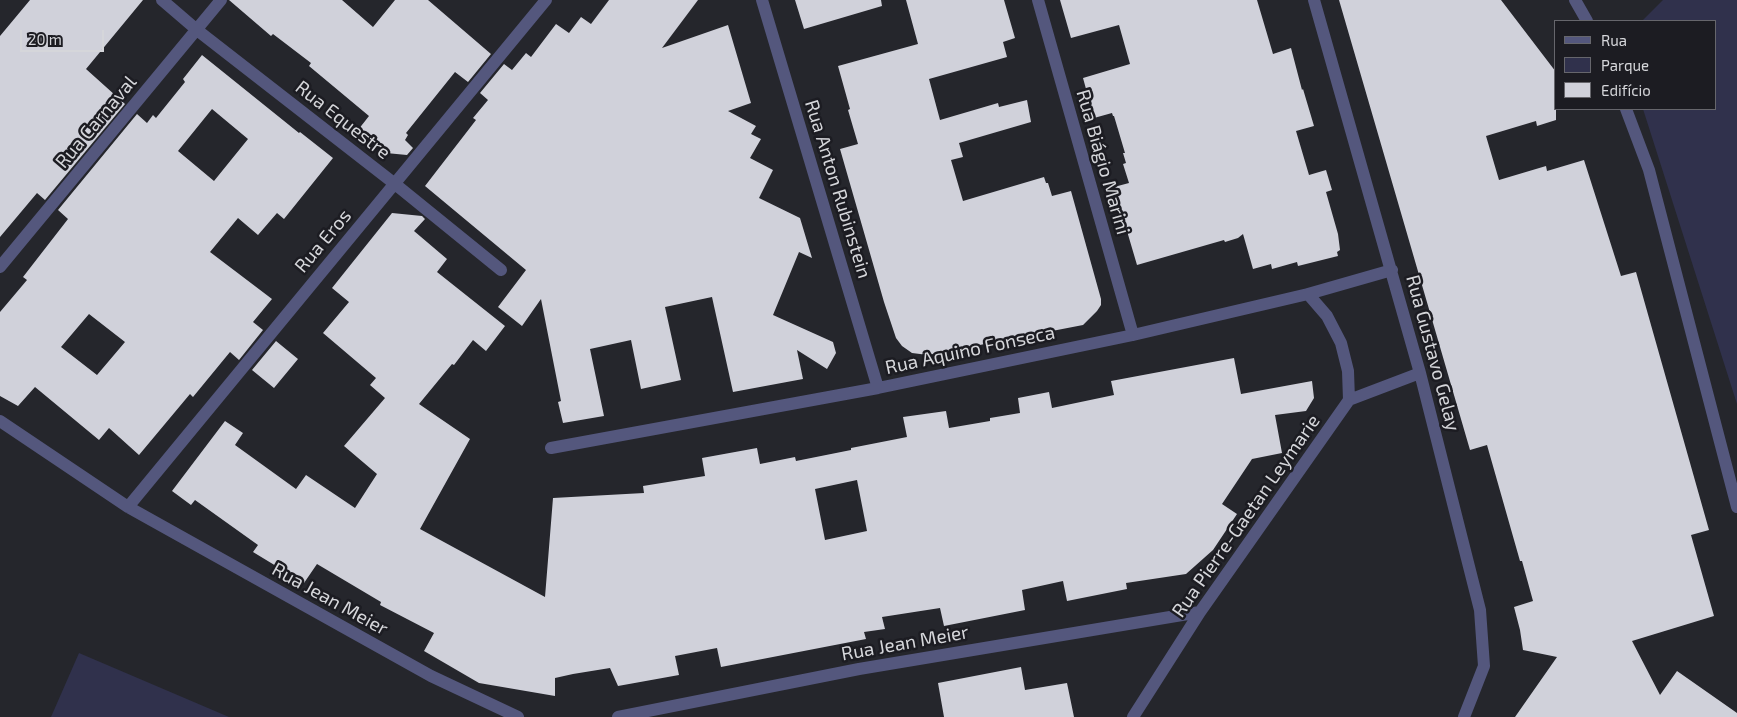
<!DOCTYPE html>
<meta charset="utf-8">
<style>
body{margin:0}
#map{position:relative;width:1737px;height:717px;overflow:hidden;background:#25262c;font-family:"Exo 2",sans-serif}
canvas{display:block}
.legend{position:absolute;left:1554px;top:20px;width:162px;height:90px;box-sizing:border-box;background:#1c1c22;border:1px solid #66666c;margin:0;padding:6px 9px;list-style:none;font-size:15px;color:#d5d6da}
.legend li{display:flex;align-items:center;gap:10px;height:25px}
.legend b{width:25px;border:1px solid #66666c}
.scale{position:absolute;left:20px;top:30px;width:84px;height:22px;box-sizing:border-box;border:2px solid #d5d6da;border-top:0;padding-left:6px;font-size:15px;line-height:18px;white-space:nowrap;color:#d5d6da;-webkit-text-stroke:4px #1c1c22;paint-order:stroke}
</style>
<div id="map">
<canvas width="1737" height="717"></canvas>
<ul class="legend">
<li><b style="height:6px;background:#54577d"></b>Rua</li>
<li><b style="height:14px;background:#30314c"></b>Parque</li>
<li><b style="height:14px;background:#d0d1da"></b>Edifício</li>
</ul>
<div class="scale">20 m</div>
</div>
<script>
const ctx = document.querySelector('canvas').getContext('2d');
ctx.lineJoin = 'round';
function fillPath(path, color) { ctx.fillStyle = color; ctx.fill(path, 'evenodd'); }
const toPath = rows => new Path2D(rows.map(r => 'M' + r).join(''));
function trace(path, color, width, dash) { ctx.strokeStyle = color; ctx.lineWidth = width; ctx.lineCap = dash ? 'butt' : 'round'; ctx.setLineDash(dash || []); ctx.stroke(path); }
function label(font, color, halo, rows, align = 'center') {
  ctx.font = font + ' "Exo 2",sans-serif'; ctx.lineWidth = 5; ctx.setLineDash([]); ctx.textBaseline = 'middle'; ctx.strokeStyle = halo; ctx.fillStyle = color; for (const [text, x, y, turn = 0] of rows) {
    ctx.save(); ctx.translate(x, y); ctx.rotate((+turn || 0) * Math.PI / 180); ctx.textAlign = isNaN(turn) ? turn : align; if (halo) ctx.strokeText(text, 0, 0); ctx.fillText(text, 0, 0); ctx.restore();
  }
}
const green = toPath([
 [1663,0,1737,0,1737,404,1643,109,1716,109,1716,21,1642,21],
 [79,653,229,717,51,717]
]);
const building = toPath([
 [30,0,143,0,86,69,125,104,45,200,37,193,0,237,0,36],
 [229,0,342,0,373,27,395,0,428,0,491,54,468,82,455,72,406,133,408,135,405,140,413,148,407,155,386,153,358,130,369,116,309,66,311,63,273,34,271,36],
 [609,0,698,0,662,48,728,25,751,103,728,111,756,126,751,134,761,139,750,158,773,170,759,198,800,218,812,258,799,252,773,315,833,342,836,353,827,369,797,350,803,379,733,392,712,297,665,307,681,380,641,389,631,340,590,349,604,416,563,423,558,402,561,401,541,299,522,326,498,307,526,270,425,186,476,120,473,118,488,100,480,93,504,64,512,70,526,53,531,57,556,24,569,33,581,17,591,24],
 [795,0,881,0,882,6,804,29],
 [906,0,1004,0,1015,38,1003,42,1007,57,929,79,940,120,998,103,999,107,1027,100,1031,122,959,143,963,157,951,160,963,201,1044,177,1046,183,1048,183,1052,196,1071,191,1101,299,1101,305,1097,311,1083,325,928,355,912,353,902,346,896,338,884,302,840,149,858,144,848,110,850,109,838,66,918,44],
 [1060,0,1257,0,1273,54,1291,48,1302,90,1303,89,1314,126,1296,131,1309,175,1326,170,1332,190,1326,192,1338,234,1340,250,1337,252,1338,256,1298,266,1297,262,1272,269,1271,264,1253,269,1243,234,1238,238,1225,242,1224,240,1137,265,1114,187,1129,183,1123,164,1126,163,1123,153,1125,153,1114,116,1113,116,1112,113,1094,118,1083,78,1130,64,1119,25,1071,38],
 [1339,0,1501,0,1556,72,1556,120,1537,126,1536,121,1486,136,1499,180,1546,166,1547,171,1584,160,1621,276,1636,272,1709,530,1691,535,1714,616,1632,641,1660,695,1677,671,1737,713,1737,717,1515,717,1557,657,1523,650,1520,630,1514,607,1533,601,1522,561,1520,561,1487,445,1470,450],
 [202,55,299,133,300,132,333,158,284,219,277,213,258,235,238,218,210,252,272,299,253,322,263,330,239,360,230,352,193,397,190,394,139,455,109,428,99,440,35,387,18,406,0,396,0,312,27,280,23,277,68,219,58,210,137,114,147,123,153,115,156,118,185,82,183,79],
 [212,109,248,139,214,181,178,151],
 [89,314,125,342,97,375,61,347],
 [392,213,422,216,425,219,414,231,447,259,437,272,505,326,486,351,473,340,454,365,452,364,419,404,470,439,420,529,545,597,553,498,644,493,643,486,705,476,702,458,757,448,760,464,795,457,796,461,851,450,851,448,907,437,903,417,946,411,949,428,990,421,990,418,1020,413,1018,398,1049,392,1052,408,1114,395,1111,381,1234,358,1241,394,1312,381,1314,398,1306,411,1275,415,1282,453,1252,459,1222,504,1237,514,1213,550,1186,574,1126,583,1127,589,1067,601,1063,581,1022,590,1025,610,944,626,940,608,882,617,885,629,864,632,866,639,721,667,717,648,675,656,679,675,618,686,610,668,573,674,555,678,555,696,479,683,424,651,434,633,380,605,381,602,317,564,304,583,253,552,258,545,195,500,191,505,172,491,225,421,243,433,235,445,296,489,306,475,355,508,377,474,344,446,385,398,370,385,376,378,323,333,349,302,332,288],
 [857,480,867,531,825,540,815,489],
 [276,341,298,359,274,388,252,370],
 [1021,667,1025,690,1067,683,1074,717,944,717,938,683]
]);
const street = toPath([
 [162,0,197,30,395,184,501,270],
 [762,0,878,388],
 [1038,0,1133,335],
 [1314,0,1420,373,1480,610,1484,666,1464,717],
 [1575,0,1587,21],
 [1626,109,1649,170,1737,507],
 [0,267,221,0],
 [1308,294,1327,316,1341,343,1348,371,1349,400],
 [0,421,128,507,431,676,518,717],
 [551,448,878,388,1133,335,1308,294,1392,270],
 [128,507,546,0],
 [618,717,859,669,1200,612],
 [1133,717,1200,612,1349,400,1420,373]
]);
const streetNames = [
 ["Rua Equestre",343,120,38],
 ["Rua Carnaval",96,122,-50],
 ["Rua Biágio Marini",1103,162,74],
 ["Rua Anton Rubinstein",838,189,73],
 ["Rua Eros",323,241,-50],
 ["Rua Aquino Fonseca",970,350,-12],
 ["Rua Gustavo Gelay",1433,353,75],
 ["Rua Pierre-Gaetan Leymarie",1246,516,-55],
 ["Rua Jean Meier",330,599,29],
 ["Rua Jean Meier",905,643,-10]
];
fillPath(green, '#30314c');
fillPath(building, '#d0d1da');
trace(street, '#54577d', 12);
label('19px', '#d5d6da', '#1c1c22', streetNames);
</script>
